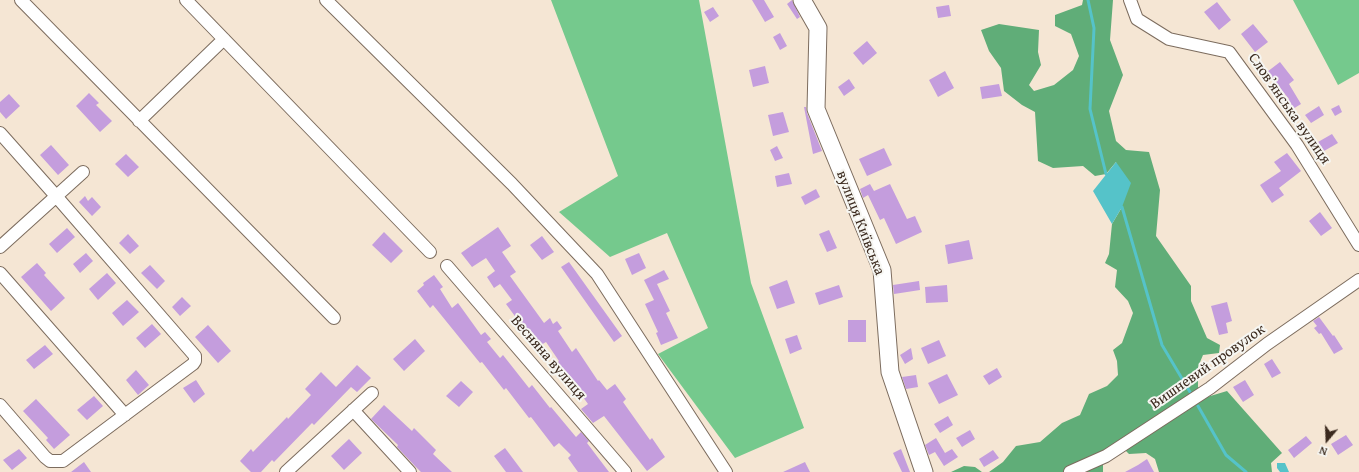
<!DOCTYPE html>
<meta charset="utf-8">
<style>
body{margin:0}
#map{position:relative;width:1359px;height:472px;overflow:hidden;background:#f5e6d4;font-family:"Gentium Book Plus",serif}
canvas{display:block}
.north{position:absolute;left:1307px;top:420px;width:40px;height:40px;-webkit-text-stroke:3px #f6f6f2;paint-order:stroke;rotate:199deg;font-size:11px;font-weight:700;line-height:16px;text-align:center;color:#3b2a1e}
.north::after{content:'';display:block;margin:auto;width:14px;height:18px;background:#3b2a1e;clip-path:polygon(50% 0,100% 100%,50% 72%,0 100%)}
</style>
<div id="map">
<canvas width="1359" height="472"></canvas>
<div class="north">N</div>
</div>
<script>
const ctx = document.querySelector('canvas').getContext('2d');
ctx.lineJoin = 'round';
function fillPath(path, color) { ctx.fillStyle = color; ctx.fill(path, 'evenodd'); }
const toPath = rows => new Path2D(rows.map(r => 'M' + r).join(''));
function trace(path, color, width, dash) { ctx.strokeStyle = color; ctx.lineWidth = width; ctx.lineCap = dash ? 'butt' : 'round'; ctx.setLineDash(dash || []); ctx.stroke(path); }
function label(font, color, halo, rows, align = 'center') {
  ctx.font = font + ' "Gentium Book Plus",serif'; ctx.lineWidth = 4; ctx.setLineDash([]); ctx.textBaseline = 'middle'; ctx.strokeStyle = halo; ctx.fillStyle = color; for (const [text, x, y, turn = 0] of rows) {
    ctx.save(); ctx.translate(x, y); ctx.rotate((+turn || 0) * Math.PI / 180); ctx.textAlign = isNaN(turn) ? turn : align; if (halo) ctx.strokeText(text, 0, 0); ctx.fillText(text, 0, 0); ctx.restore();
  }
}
const green = toPath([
 [551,0,699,0,751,283,804,428,735,458,658,354,708,328,667,233,610,257,559,212,618,176],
 [1293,0,1359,0,1359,73,1338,85]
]);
const forest = toPath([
 [1083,0,1113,0,1110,40,1123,75,1109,111,1116,141,1126,150,1149,152,1160,190,1156,236,1191,286,1191,301,1207,338,1220,345,1219,353,1203,355,1198,367,1198,387,1207,397,1227,391,1282,453,1271,463,1272,472,1159,472,1155,459,1146,453,1129,454,1124,449,1103,453,1103,472,989,472,1003,462,1016,446,1040,442,1062,423,1080,415,1089,394,1107,386,1118,375,1117,361,1113,350,1122,343,1133,313,1128,301,1115,287,1117,270,1105,263,1109,254,1112,224,1122,207,1116,162,1106,174,1095,176,1083,166,1053,168,1038,161,1035,112,1022,105,1004,91,1001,68,989,51,981,30,999,24,1039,30,1038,52,1041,65,1029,85,1034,91,1054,85,1073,70,1079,56,1071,34,1055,26,1055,15,1082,5],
 [964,466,975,467,982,472,951,472]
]);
const water = toPath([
 [1116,162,1131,183,1122,207,1112,224,1093,191],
 [1277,463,1285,463,1289,472,1280,472,1277,468]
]);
const stream = toPath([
 [1088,0,1094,28,1090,109,1106,174],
 [1122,207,1162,345,1190,392],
 [1198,406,1226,455,1246,472]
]);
const building = toPath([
 [752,0,764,0,774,17,765,22],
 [792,0,800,17,797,19,787,4],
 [1217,2,1231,20,1219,30,1204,12],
 [949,5,951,16,938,18,936,7],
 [713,7,719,16,710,22,704,12],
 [1253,24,1268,42,1255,52,1241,34],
 [780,33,787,46,780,50,773,37],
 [867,41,877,53,863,65,853,53],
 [1280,62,1294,80,1289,84,1301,104,1288,112,1282,104,1289,99,1267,72],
 [765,66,769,83,753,87,749,70],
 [945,71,954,88,938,97,929,80],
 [849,79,855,88,844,96,838,87],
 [999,84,1002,96,982,99,980,87],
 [89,93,99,103,96,105,112,121,100,132,76,106],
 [9,94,20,106,6,119,0,112,0,102],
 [1339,105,1342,112,1335,116,1331,109],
 [1319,106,1324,115,1311,123,1305,115],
 [804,107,806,107,807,113,822,151,813,154],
 [783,112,789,132,773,136,768,115],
 [1332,134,1338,143,1324,151,1318,142],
 [51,145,69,165,58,175,40,155],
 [777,146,783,158,775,161,770,150],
 [884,148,892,165,867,176,859,159],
 [1287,153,1301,171,1279,188,1284,195,1272,203,1260,185,1281,171,1274,162],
 [126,154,139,167,128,177,115,164],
 [789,173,792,184,777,187,775,176],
 [870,184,874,191,890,184,907,219,915,216,922,232,896,244,884,218,880,220,868,195,863,198,860,189],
 [816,189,820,197,805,205,801,197],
 [85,196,88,201,92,197,101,207,92,216,79,202],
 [1320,212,1332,228,1321,236,1309,221],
 [498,227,511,246,502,252,516,272,510,276,544,323,550,318,553,324,557,321,562,328,558,331,572,352,576,348,598,381,599,380,607,390,615,384,626,399,623,402,650,440,652,438,665,457,647,471,604,416,593,423,581,409,588,404,572,382,568,385,554,365,559,361,546,342,541,345,538,341,533,344,526,335,528,334,506,304,512,300,500,284,494,288,487,277,495,271,486,258,472,267,461,253],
 [67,228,75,237,57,253,49,244],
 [829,230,837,248,827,252,819,234],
 [384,232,403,251,391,263,372,245],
 [128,234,139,246,130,254,119,243],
 [542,236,554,252,542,260,530,245],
 [969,240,973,259,948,264,945,245],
 [86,253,93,261,80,273,73,264],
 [639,253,646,268,632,275,625,259],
 [569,262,622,336,614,342,561,267],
 [37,263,46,273,44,275,65,298,51,311,21,277],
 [150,265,165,281,157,289,141,273],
 [664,270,669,279,657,284,670,311,666,313,678,338,661,345,656,333,658,332,645,304,654,300,644,280],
 [107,273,116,283,98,300,89,289],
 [434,275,443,287,440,289,452,308,458,303,481,335,485,332,491,339,487,342,500,358,503,355,529,388,532,385,550,408,551,407,576,437,581,432,589,441,587,443,609,472,578,472,568,458,571,455,559,443,554,447,531,417,529,418,506,388,504,390,482,362,480,363,433,305,430,308,417,291,424,285,423,283],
 [787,280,795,303,777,309,769,287],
 [919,281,920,290,894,294,893,285],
 [839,285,843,297,819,305,815,293],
 [947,285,948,302,926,303,925,287],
 [182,297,191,306,180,316,172,307],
 [127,300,139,312,123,326,112,313],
 [1227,302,1232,321,1226,323,1228,333,1219,335,1211,306],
 [1319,317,1333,336,1334,335,1343,349,1334,354,1321,333,1319,334,1314,328,1317,326,1313,321],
 [848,320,866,320,866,342,848,342],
 [152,324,161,334,145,348,136,338],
 [208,325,231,351,218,363,195,337],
 [797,335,802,349,790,354,785,339],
 [415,339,425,351,404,371,393,359],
 [939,340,946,356,928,364,921,348],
 [45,345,53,354,34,369,26,360],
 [911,348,913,359,905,364,900,355],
 [1272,359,1281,373,1272,378,1264,364],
 [357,365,371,378,357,392,351,387,314,425,312,423,274,462,272,460,261,472,251,472,240,461,251,449,253,452,287,417,288,419,311,395,305,389,321,372,336,387],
 [997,368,1002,377,989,385,983,376],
 [136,370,149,385,138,395,126,380],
 [947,374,958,395,939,404,928,383],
 [916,375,918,387,906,389,902,377],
 [196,380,205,394,194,403,183,388],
 [1245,380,1254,395,1243,402,1233,387],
 [461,381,473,392,459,407,446,396],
 [94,396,103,406,87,420,77,410],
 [36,399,70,435,54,449,46,440,48,438,23,411],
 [384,405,412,431,414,428,436,450,433,454,452,472,421,472,414,465,397,447,398,445,371,419],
 [948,416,953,425,940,433,934,424],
 [970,430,975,439,962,447,956,438],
 [1346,435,1353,445,1338,455,1331,444],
 [1306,436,1312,443,1294,458,1288,450],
 [936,438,945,453,952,449,958,457,944,466,935,452,929,455,925,445],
 [349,439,362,453,344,470,331,456],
 [505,448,523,472,506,472,494,456],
 [19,449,27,458,12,470,3,460],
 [901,449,910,472,902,472,893,453],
 [993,450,999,458,984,467,979,459],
 [1147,459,1154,472,1125,472,1138,465],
 [84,462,91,472,71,472],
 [805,462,810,472,783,472]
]);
const street = toPath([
 [21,0,334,318],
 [186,0,430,252],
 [326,0,512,184,597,274,726,472],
 [1130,0,1137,19,1169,39,1229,52,1297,145,1359,245],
 [139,121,224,39],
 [0,133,56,196,195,356,195,361,193,364,63,461,50,461,45,457,0,405],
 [0,247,83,172],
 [447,266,625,472],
 [0,273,125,415],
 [353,410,410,472],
 [286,472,372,393],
 [1070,472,1106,456,1210,388,1267,344,1359,280]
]);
const secondary = toPath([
 [802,0,818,28,816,109,882,270,890,372,924,472]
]);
const streetNames = [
 ["Словʼянська вулиця",1289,109,55],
 ["вулиця Київська",860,223,69],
 ["Весняна вулиця",548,358,49],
 ["Вишневий провулок",1208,367,-35]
];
fillPath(green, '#75c98d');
fillPath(forest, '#60ad78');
fillPath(water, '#55c3c9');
trace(stream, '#55c3c9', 3);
fillPath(building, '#c49ddd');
trace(street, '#7c6c5e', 14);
trace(secondary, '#7c6c5e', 19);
trace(street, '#fff', 12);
trace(secondary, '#fff', 17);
label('15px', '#3b2a1e', '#f6f6f2', streetNames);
</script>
